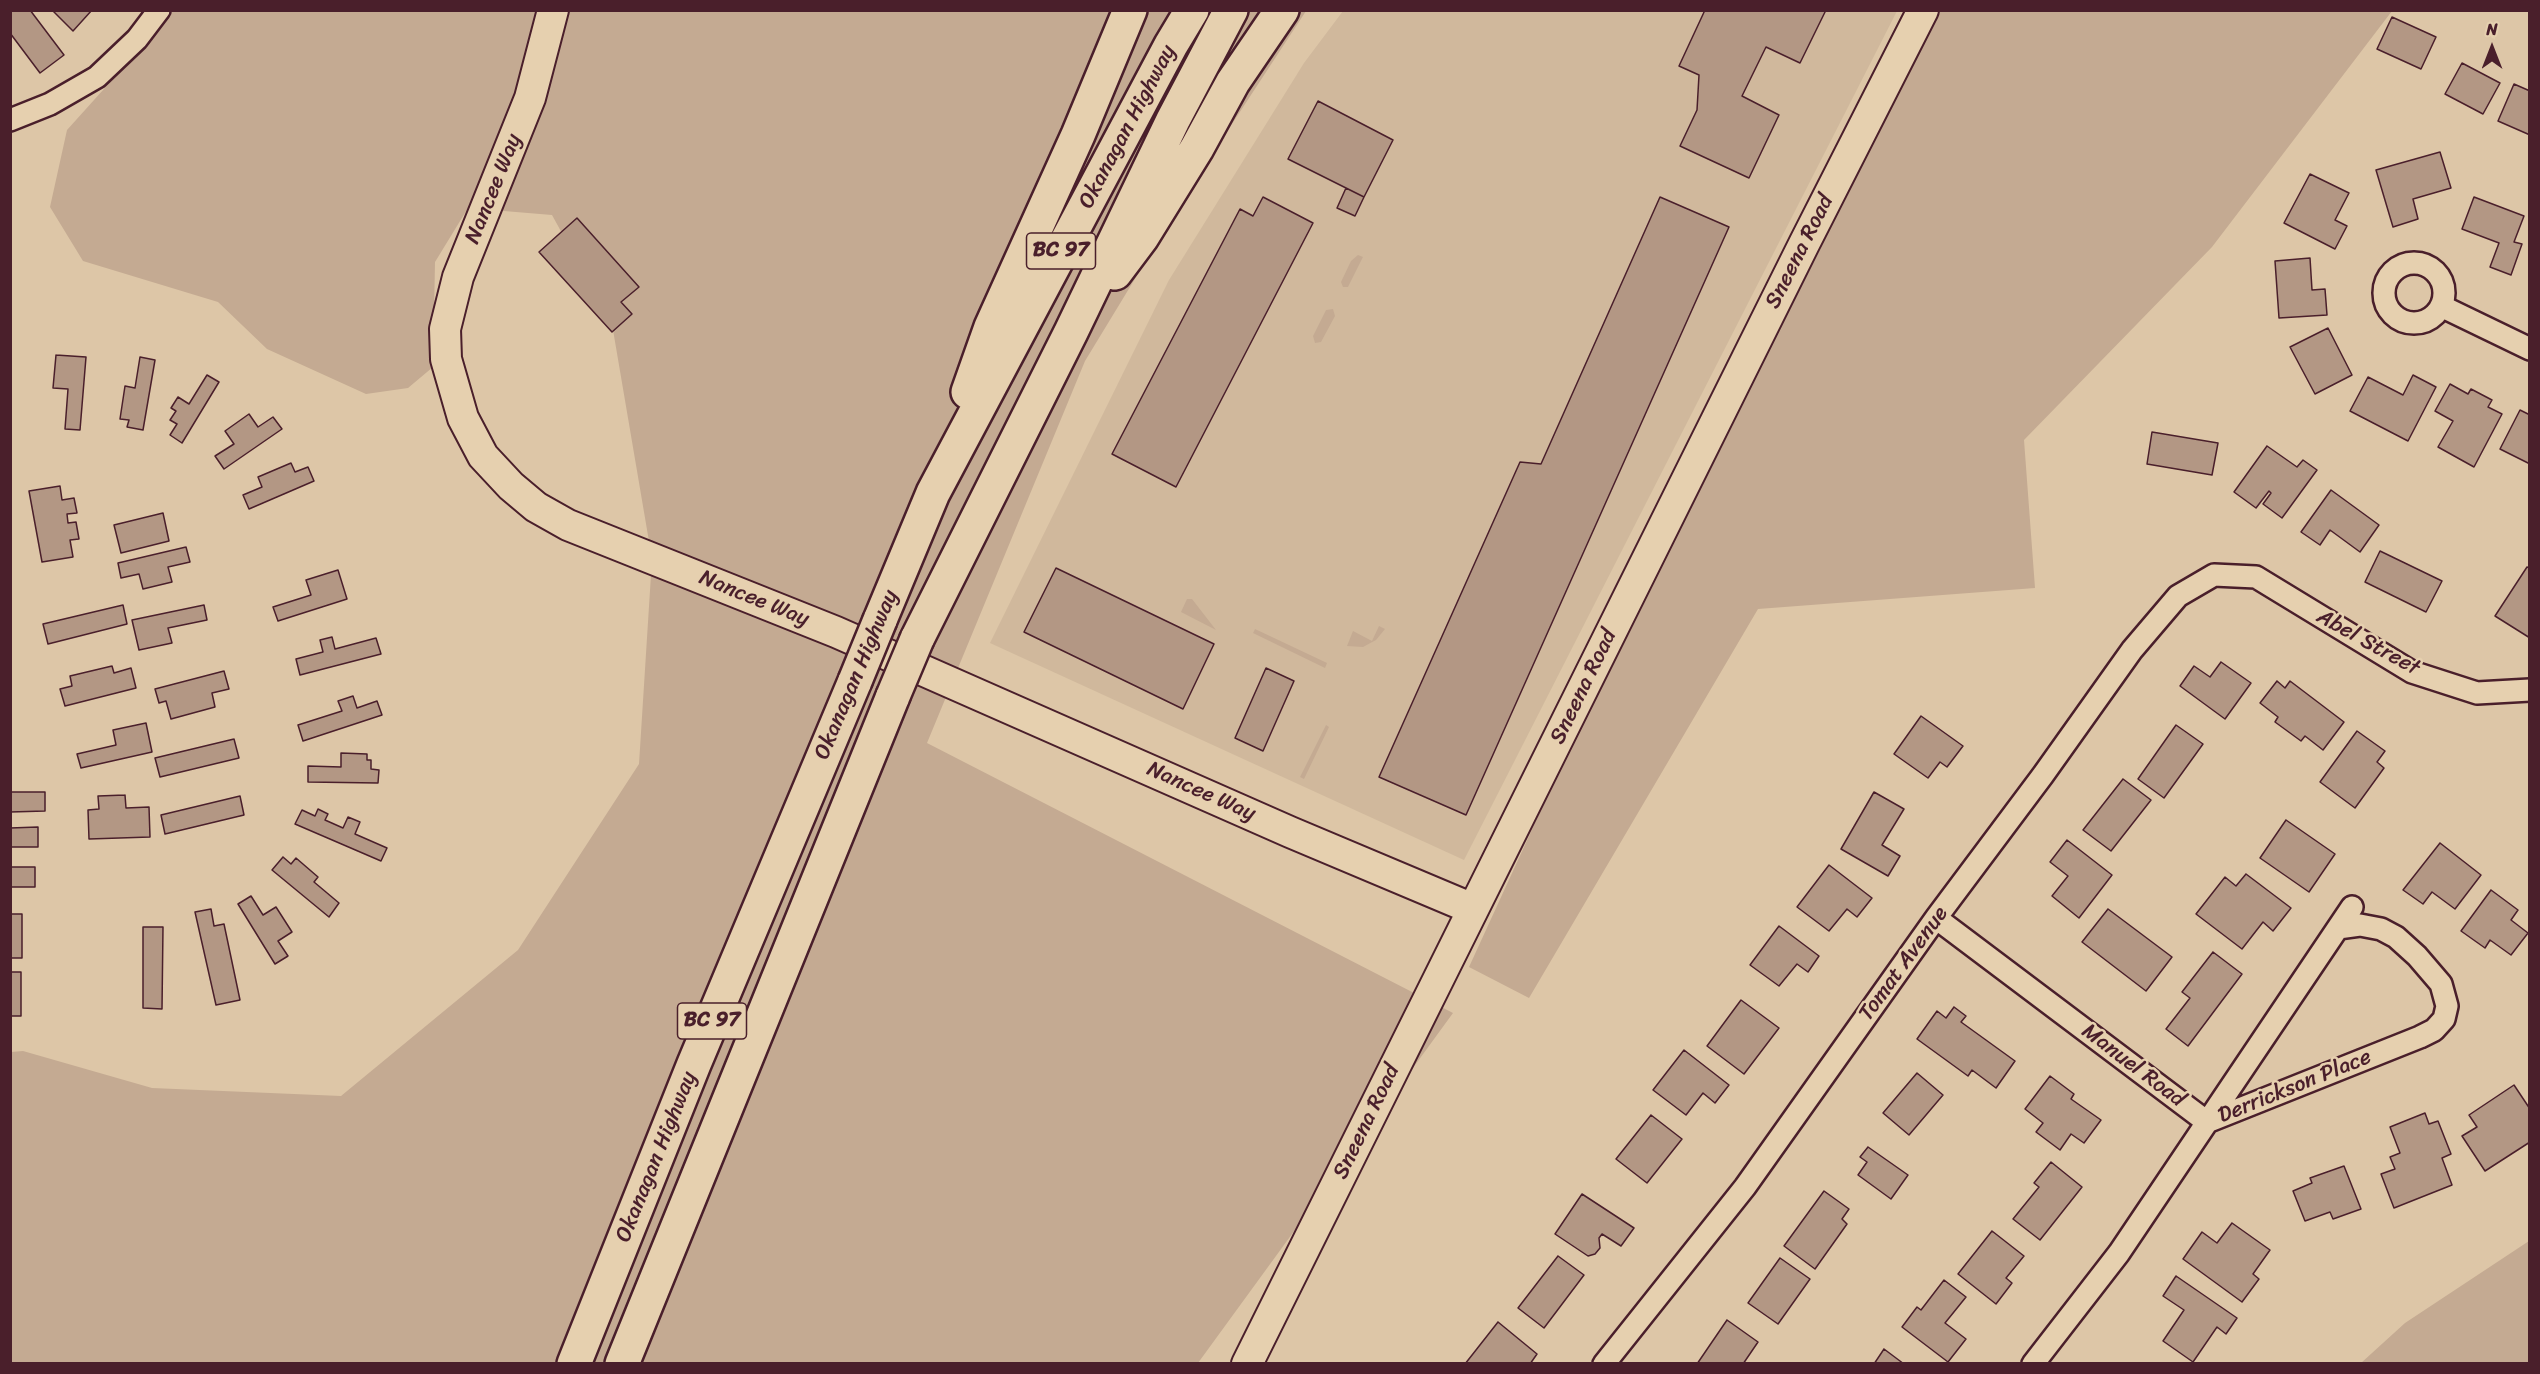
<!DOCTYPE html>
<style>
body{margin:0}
#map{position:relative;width:2540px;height:1374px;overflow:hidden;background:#ddc6a7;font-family:Sriracha,sans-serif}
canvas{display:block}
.frame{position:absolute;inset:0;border:12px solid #4a1f2b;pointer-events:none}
.north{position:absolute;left:2462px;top:18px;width:60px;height:60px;-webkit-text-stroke:4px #e6d0af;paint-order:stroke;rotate:0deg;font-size:16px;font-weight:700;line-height:24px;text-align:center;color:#4a1f2b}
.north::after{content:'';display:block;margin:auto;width:21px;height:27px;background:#4a1f2b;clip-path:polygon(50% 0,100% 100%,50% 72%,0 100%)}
</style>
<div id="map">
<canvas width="2540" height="1374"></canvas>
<div class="frame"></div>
<div class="north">N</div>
</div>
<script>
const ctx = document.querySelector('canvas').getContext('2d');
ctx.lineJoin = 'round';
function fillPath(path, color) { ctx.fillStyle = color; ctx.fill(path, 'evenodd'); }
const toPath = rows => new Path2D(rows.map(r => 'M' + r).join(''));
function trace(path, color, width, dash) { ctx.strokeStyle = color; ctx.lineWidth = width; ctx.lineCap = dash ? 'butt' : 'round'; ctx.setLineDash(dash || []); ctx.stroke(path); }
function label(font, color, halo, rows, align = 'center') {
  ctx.font = font + ' Sriracha,sans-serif'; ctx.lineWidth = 5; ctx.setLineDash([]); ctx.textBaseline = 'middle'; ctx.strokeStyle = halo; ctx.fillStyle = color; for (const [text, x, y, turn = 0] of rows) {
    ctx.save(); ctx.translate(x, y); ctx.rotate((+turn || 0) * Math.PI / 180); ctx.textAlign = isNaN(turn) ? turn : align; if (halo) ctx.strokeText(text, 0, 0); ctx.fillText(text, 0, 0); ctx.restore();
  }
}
const built = toPath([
 [1343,11,1897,11,1464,860,990,643,1169,280,1304,63]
]);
const green = toPath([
 [170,11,1306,11,1192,185,1085,361,927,743,1453,1013,1198,1363,11,1364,11,1052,23,1051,152,1088,341,1096,518,950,639,764,652,559,612,324,552,215,468,208,435,262,433,367,408,388,366,394,267,349,218,302,83,261,50,207,67,130,166,20],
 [1907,11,2392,11,2212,247,2024,440,2035,588,1758,609,1529,998,1469,967],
 [1358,255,1363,257,1348,287,1343,287,1341,282,1351,261],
 [1333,309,1335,316,1321,342,1315,343,1313,336,1326,310],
 [1187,599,1192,599,1216,630,1181,612],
 [1379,626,1385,629,1376,640,1363,647,1347,646,1353,631,1372,641],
 [1255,629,1327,663,1325,668,1253,633],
 [1326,725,1329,727,1304,779,1300,777],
 [2529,1241,2529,1363,2361,1363,2405,1323]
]);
const building = toPath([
 [10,10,30,10,64,55,40,73,10,33,10,10],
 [52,10,92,10,73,31,52,10],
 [1705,10,1826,10,1800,63,1766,47,1742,96,1779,115,1749,178,1680,146,1697,110,1699,75,1679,66,1705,10],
 [2392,17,2436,37,2421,69,2377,49,2392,17],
 [2462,63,2500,83,2483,114,2445,94,2462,63],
 [2514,84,2530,91,2530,135,2498,121,2514,84],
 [1318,101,1393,140,1364,197,1288,159,1318,101],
 [2440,152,2451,188,2413,199,2418,219,2393,227,2376,170,2440,152],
 [2310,174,2349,193,2335,220,2347,226,2335,249,2284,223,2310,174],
 [1346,188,1364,197,1355,216,1337,208,1346,188],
 [1263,197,1313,223,1176,487,1112,454,1240,209,1253,216,1263,197],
 [1660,197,1729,227,1466,815,1379,777,1520,462,1541,464,1660,197],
 [2474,197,2524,216,2514,242,2522,244,2511,275,2490,267,2499,243,2462,229,2474,197],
 [577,218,639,287,621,302,632,314,612,332,539,252,577,218],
 [2310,258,2312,290,2325,289,2327,315,2279,318,2275,261,2310,258],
 [2328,328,2352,375,2315,394,2290,347,2328,328],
 [56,355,86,357,80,430,65,429,68,389,53,388,56,355],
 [140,357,155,360,143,430,127,427,129,420,120,419,125,386,135,388,140,357],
 [207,375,219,382,182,443,170,435,177,424,170,420,176,411,171,408,178,397,189,404,207,375],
 [2413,375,2436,387,2408,441,2350,411,2368,377,2403,395,2413,375],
 [2450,384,2468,394,2471,389,2492,400,2488,407,2502,414,2474,467,2438,447,2453,421,2435,411,2450,384],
 [2520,410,2530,415,2530,464,2500,449,2520,410],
 [249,414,258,427,273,417,282,429,224,469,215,456,234,444,225,431,249,414],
 [2152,432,2218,443,2212,475,2147,464,2152,432],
 [2267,446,2297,467,2303,460,2317,470,2282,518,2263,504,2271,493,2269,491,2256,508,2234,492,2267,446],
 [291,463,295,472,308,467,314,481,249,509,243,495,262,487,258,477,291,463],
 [60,486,62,500,74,498,77,513,67,514,68,523,76,522,79,539,70,540,73,557,42,562,29,491,60,486],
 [2331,490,2379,525,2360,552,2330,530,2320,545,2301,532,2331,490],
 [163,513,169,541,121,553,114,525,163,513],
 [186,547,190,562,168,567,172,582,143,589,139,574,121,578,118,563,186,547],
 [2380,551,2442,581,2426,612,2365,582,2380,551],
 [2527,567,2530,568,2530,638,2495,616,2527,567],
 [1056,568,1214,644,1183,709,1024,632,1056,568],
 [338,570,347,599,278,621,273,607,311,595,306,580,338,570],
 [123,605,127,624,48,644,43,624,123,605],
 [204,605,207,620,168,628,172,643,139,650,132,620,204,605],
 [332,637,335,649,376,638,381,654,300,675,296,659,323,652,320,640,332,637],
 [2221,662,2251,683,2225,719,2180,686,2194,666,2210,677,2221,662],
 [112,666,114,673,131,668,136,688,65,706,60,689,72,686,70,676,112,666],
 [1266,668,1294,681,1263,751,1235,738,1266,668],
 [224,671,229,689,212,693,215,707,171,719,166,701,159,703,155,689,224,671],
 [2277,681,2285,688,2290,681,2344,722,2323,750,2305,736,2301,741,2275,722,2278,717,2260,703,2277,681],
 [353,696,357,708,377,701,382,715,303,741,298,725,342,711,338,701,353,696],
 [1921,716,1963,746,1947,767,1940,762,1928,778,1894,754,1921,716],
 [146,723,152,752,81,768,77,754,116,745,113,730,146,723],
 [2176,725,2203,744,2164,798,2138,779,2176,725],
 [2357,731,2385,751,2377,762,2384,768,2355,808,2320,782,2357,731],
 [234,739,239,758,160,777,155,758,234,739],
 [341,753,367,754,367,760,371,760,371,769,379,770,378,783,308,782,308,766,341,767,341,753],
 [2123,779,2151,800,2111,851,2083,830,2123,779],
 [10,792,45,792,45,811,10,812,10,792],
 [1874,792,1904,809,1882,845,1900,856,1888,876,1841,849,1874,792],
 [125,795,126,808,149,807,150,837,89,839,88,810,99,809,98,796,125,795],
 [240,796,244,815,165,834,161,815,240,796],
 [318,809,328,814,325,820,343,828,348,817,360,822,355,834,387,848,381,861,295,824,302,810,315,816,318,809],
 [2286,820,2335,854,2309,892,2260,858,2286,820],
 [38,827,38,847,10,847,10,828,38,827],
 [2067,840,2112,875,2079,918,2052,896,2068,876,2050,862,2067,840],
 [2440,843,2481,875,2455,909,2432,892,2423,904,2403,890,2440,843],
 [283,857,291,864,296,858,318,877,314,882,339,903,329,917,272,870,283,857],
 [1829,865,1872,898,1857,917,1847,909,1829,931,1797,907,1829,865],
 [10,867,35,867,35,887,10,887,10,867],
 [2246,874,2291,908,2273,931,2263,922,2242,949,2196,914,2225,877,2236,886,2246,874],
 [2491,890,2518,910,2511,920,2528,933,2511,955,2490,940,2485,948,2461,931,2491,890],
 [251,896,263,915,276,907,292,932,278,941,288,956,275,964,238,904,251,896],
 [211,909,214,926,224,924,240,1000,216,1005,195,912,211,909],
 [2108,909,2172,957,2146,991,2082,942,2108,909],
 [10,914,22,914,22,958,10,958,10,914],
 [1779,926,1819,956,1808,972,1797,964,1779,986,1750,965,1779,926],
 [143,927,163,927,162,1009,143,1008,143,927],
 [2213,952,2242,974,2188,1046,2166,1029,2190,998,2182,992,2213,952],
 [10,972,21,972,21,1016,10,1016,10,972],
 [1741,1000,1779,1028,1744,1074,1707,1046,1741,1000],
 [1954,1007,1966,1016,1961,1022,2015,1061,1996,1088,1972,1070,1968,1076,1917,1039,1937,1011,1946,1018,1954,1007],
 [1684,1050,1729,1085,1715,1103,1703,1093,1686,1115,1653,1090,1684,1050],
 [1917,1073,1943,1095,1909,1135,1883,1113,1917,1073],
 [2050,1076,2074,1094,2071,1099,2101,1120,2084,1143,2071,1134,2060,1150,2036,1132,2043,1123,2025,1109,2050,1076],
 [2514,1085,2530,1109,2530,1142,2485,1171,2462,1136,2477,1127,2469,1115,2514,1085],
 [2425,1113,2429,1124,2438,1121,2451,1154,2442,1158,2452,1185,2394,1208,2381,1174,2395,1169,2390,1157,2400,1153,2390,1127,2425,1113],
 [1651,1115,1682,1139,1647,1183,1616,1159,1651,1115],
 [1868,1147,1908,1175,1891,1199,1858,1175,1867,1162,1860,1157,1868,1147],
 [2051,1162,2082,1187,2040,1240,2013,1219,2039,1187,2034,1183,2051,1162],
 [2344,1166,2361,1209,2333,1219,2330,1212,2305,1221,2293,1191,2312,1183,2310,1178,2344,1166],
 [1824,1191,1849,1209,1842,1219,1847,1224,1815,1269,1784,1246,1824,1191],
 [1582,1194,1634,1228,1621,1246,1602,1234,1599,1238,1600,1248,1595,1254,1588,1256,1555,1234,1582,1194],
 [2232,1223,2270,1250,2253,1274,2259,1279,2242,1302,2183,1259,2202,1232,2217,1243,2232,1223],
 [1992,1231,2024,1256,2006,1278,2012,1283,1996,1304,1958,1274,1992,1231],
 [1558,1256,1584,1275,1544,1328,1518,1308,1558,1256],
 [1780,1258,1810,1279,1778,1324,1748,1303,1780,1258],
 [2176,1276,2237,1318,2226,1334,2217,1327,2193,1362,2163,1341,2184,1310,2163,1296,2176,1276],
 [1944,1280,1966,1297,1945,1323,1966,1339,1948,1362,1902,1327,1917,1307,1921,1310,1944,1280],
 [1727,1320,1758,1342,1743,1364,1697,1364,1727,1320],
 [1498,1322,1537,1354,1530,1364,1465,1364,1498,1322],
 [1884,1349,1904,1364,1874,1364,1884,1349]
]);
const street = toPath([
 [10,120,50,104,97,77,137,39,159,10],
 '2384 293a30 30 0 1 1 60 0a30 30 0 1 1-60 0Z',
 [2441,306,2530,349],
 [1936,918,2207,1122],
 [2207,1122,2420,1037,2434,1030,2444,1019,2447,1006,2441,984,2417,956,2396,937,2381,929,2360,925,2338,928],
 [1604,1364,1745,1187,1936,918,2043,775,2132,650,2178,596,2214,575,2256,577,2412,672,2477,693,2530,690],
 [2033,1364,2119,1253,2352,907]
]);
const secondary = toPath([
 [553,10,530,98,458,277,445,329,446,359,463,418,483,456,511,486,536,507,568,525,836,632,1290,832,1473,909],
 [1247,1364,1804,244,1923,10]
]);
const highway = toPath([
 [1115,273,1142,237,1197,148,1233,82,1282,10],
 [968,392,991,327,1078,135,1130,10],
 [880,620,933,493,1171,45,1192,10],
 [917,639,1071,332,1173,120,1231,10],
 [574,1364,694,1064,855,681],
 [622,1364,893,696]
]);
const highwayBridge = toPath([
 [855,681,880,620],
 [893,696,917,639]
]);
const shields = [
 [1061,251,69],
 [712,1021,69]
];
const shieldNames = [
 ["BC 97",1061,251],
 ["BC 97",712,1021]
];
const streetNames = [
 ["Okanagan Highway",1128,127,-62],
 ["Nancee Way",494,189,-68],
 ["Sneena Road",1800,252,-63],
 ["Nancee Way",754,599,22],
 ["Abel Street",2368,643,29],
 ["Okanagan Highway",857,675,-67],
 ["Sneena Road",1584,687,-64],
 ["Nancee Way",1201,792,24],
 ["Tomat Avenue",1904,964,-54],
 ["Manuel Road",2133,1066,37],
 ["Derrickson Place",2295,1087,-22],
 ["Sneena Road",1367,1122,-64],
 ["Okanagan Highway",657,1157,-68]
];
fillPath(built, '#d0b89c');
fillPath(green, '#c4aa92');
fillPath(building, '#b39784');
trace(building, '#4a1f2b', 1.5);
trace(street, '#4a1f2b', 26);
trace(secondary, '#4a1f2b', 34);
trace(highway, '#4a1f2b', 38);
trace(street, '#e6d0af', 21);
trace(secondary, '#e6d0af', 30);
trace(highway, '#e6d0af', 33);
trace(highwayBridge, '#4a1f2b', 38, []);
trace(highwayBridge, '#e6d0af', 33);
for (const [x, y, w] of shields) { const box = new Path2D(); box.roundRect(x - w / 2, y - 18, w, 36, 4.5); ctx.fillStyle = '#e6d0af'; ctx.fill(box); trace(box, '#4a1f2b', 1.5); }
label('bold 21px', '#4a1f2b', null, shieldNames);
label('22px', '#4a1f2b', '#e6d0af', streetNames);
</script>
